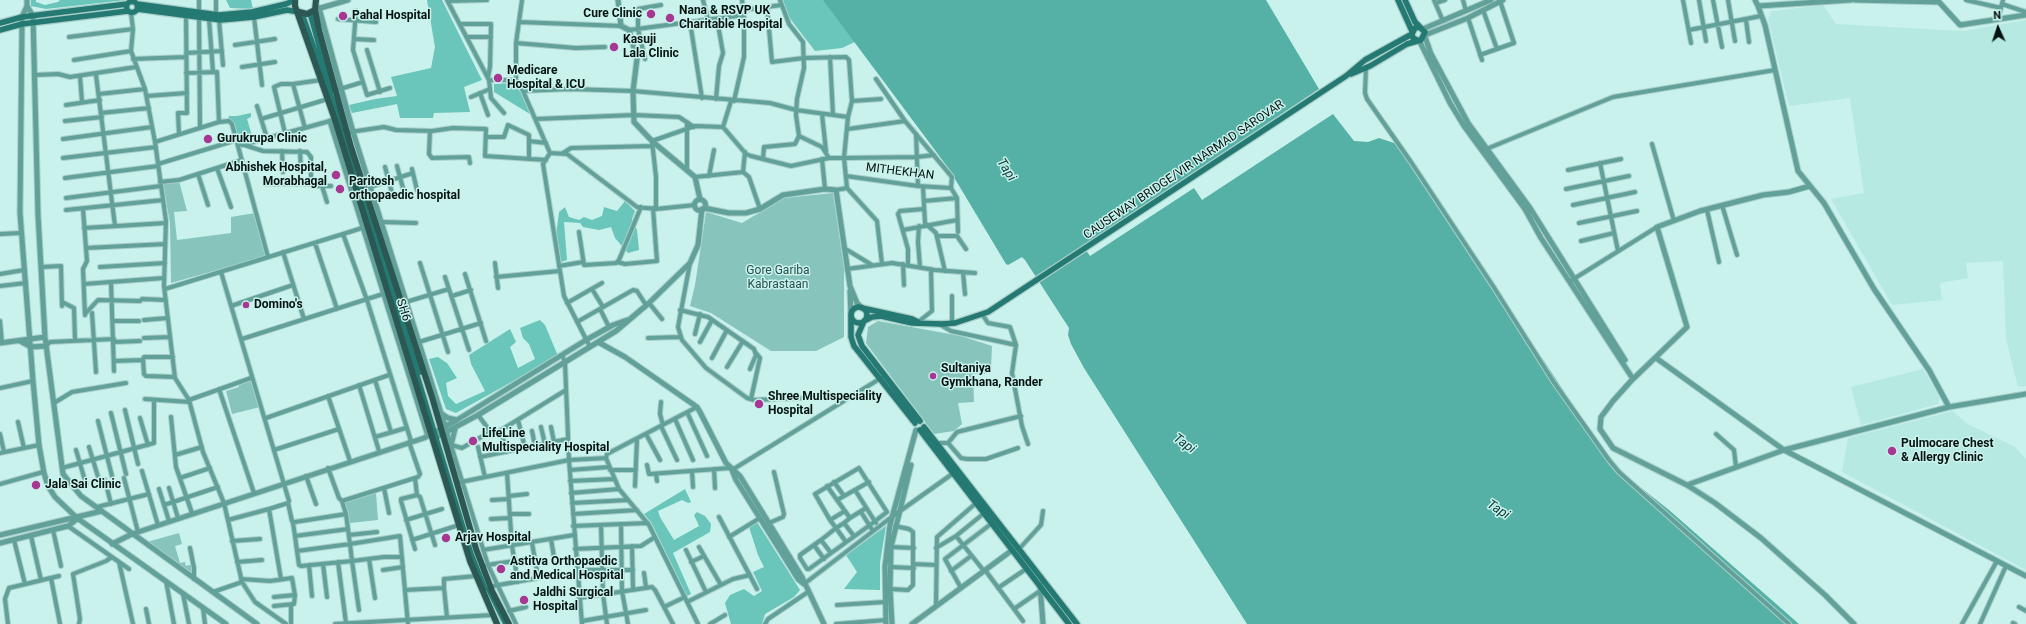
<!DOCTYPE html>
<style>
body{margin:0}
#map{position:relative;width:2026px;height:624px;overflow:hidden;background:#c9f2ec;font-family:Roboto,sans-serif}
canvas{display:block}
.north{position:absolute;left:1978px;top:8px;width:40px;height:40px;-webkit-text-stroke:3px #c9f2ec;paint-order:stroke;rotate:357deg;font-size:11px;font-weight:700;line-height:16px;text-align:center;color:#041210}
.north::after{content:'';display:block;margin:auto;width:14px;height:18px;background:#041210;clip-path:polygon(50% 0,100% 100%,50% 72%,0 100%)}
</style>
<div id="map">
<canvas width="2026" height="624"></canvas>
<div class="north">N</div>
</div>
<script>
const ctx = document.querySelector('canvas').getContext('2d');
ctx.lineJoin = 'round';
function fillPath(path, color) { ctx.fillStyle = color; ctx.fill(path, 'evenodd'); }
const toPath = rows => new Path2D(rows.map(r => 'M' + r).join(''));
function trace(path, color, width, dash) { ctx.strokeStyle = color; ctx.lineWidth = width; ctx.lineCap = dash ? 'butt' : 'round'; ctx.setLineDash(dash || []); ctx.stroke(path); }
function label(font, color, halo, rows, align = 'center') {
  ctx.font = font + ' Roboto,sans-serif'; ctx.lineWidth = 3; ctx.setLineDash([]); ctx.textBaseline = 'middle'; ctx.strokeStyle = halo; ctx.fillStyle = color; for (const [text, x, y, turn = 0] of rows) {
    ctx.save(); ctx.translate(x, y); ctx.rotate((+turn || 0) * Math.PI / 180); ctx.textAlign = isNaN(turn) ? turn : align; if (halo) ctx.strokeText(text, 0, 0); ctx.fillText(text, 0, 0); ctx.restore();
  }
}
const built = toPath([
 [1823,5,1836,24,1963,31,2026,20,2026,386,2018,387,2006,339,2003,261,1966,263,1968,278,1940,283,1942,300,1892,305,1831,199,1864,193,1850,98,1789,106,1768,19,1772,11],
 [1923,369,1940,398,1938,404,1861,425,1851,387],
 [1953,411,1966,423,2015,447,2026,459,2026,570,1842,472,1848,438]
]);
const green = toPath([
 [179,181,187,211,174,212,177,240,231,233,231,217,255,213,267,256,171,283,170,223,163,184],
 [833,193,844,267,844,337,816,351,771,351,711,313,690,306,695,285,706,212,742,223,784,198],
 [878,321,961,336,992,346,991,369,985,370,985,374,973,374,974,402,958,403,962,424,954,431,934,434,866,343,868,327],
 [250,379,260,407,232,414,226,391,239,387,238,383],
 [376,493,378,520,350,523,344,502],
 [179,533,182,544,175,546,180,563,185,562,186,566,193,564,194,577,147,542]
]);
const forest = toPath([
 [31,0,36,0,36,2,45,5,58,2,60,0,126,0,46,9,31,6],
 [226,0,251,0,253,9,230,8],
 [427,0,442,0,482,80,464,87,470,112,434,113,433,118,400,118,397,104,352,113,349,105,375,99,397,96,391,77,431,68,435,47],
 [783,0,827,0,857,41,842,48,815,51,788,16],
 [513,83,521,93,530,114,494,92,494,84],
 [251,113,251,117,247,119,253,139,240,142,234,123,228,119,229,116,237,116],
 [625,201,635,211,632,219,637,230,639,250,628,253,615,238,611,227,599,230,583,227,580,223,564,222,567,260,561,262,556,235,559,212,565,207,569,217,579,220,584,217,592,220,602,216,604,207,617,211],
 [540,320,545,325,558,356,456,413,446,409,429,359,438,357,447,363,457,378,446,383,448,396,456,404,485,391,471,364,469,355,510,329,516,342,510,347,518,368,535,359,529,344,523,338,520,328],
 [685,489,691,502,688,503,682,500,658,511,660,517,674,540,699,526,694,515,697,512,705,516,711,524,710,532,673,553,691,594,687,596,651,522,644,514],
 [757,522,800,590,794,597,765,614,762,624,731,624,725,603,730,595,744,589,754,596,762,591,753,572,764,567,758,555,749,527],
 [886,526,880,563,880,590,844,589,857,572,846,555]
]);
const water = toPath([
 [823,0,1266,0,1319,89,1083,246,1090,256,1194,188,1202,200,1333,114,1354,141,1368,142,1379,138,1397,144,1464,240,1606,455,1630,479,1669,510,1799,624,1247,624,1084,368,1071,344,1068,335,1069,328,1025,260,1022,257,1008,265,1006,264,949,169]
]);
const minor = toPath([
 [199,0,199,12],
 [216,0,216,14],
 [447,0,489,80,516,80,523,91,550,153,543,164,564,296,590,347],
 [703,0,708,20],
 [780,0,789,24,803,42,804,68,797,99,796,115,799,136,822,147,829,158,844,158,847,188,836,190],
 [1434,0,1443,21],
 [1463,0,1466,11],
 [1683,0,1691,43],
 [1699,0,1706,41],
 [1713,0,1722,47],
 [1728,0,1735,41],
 [1966,0,2001,8],
 [448,1,487,0],
 [1436,3,1445,0],
 [2002,4,2026,12],
 [767,7,772,62,804,58,846,57,849,60,852,101,848,117,844,158,917,157,934,155],
 [744,10,781,5],
 [1483,10,1497,49],
 [356,11,353,50,367,95,390,88],
 [131,13,133,29,131,51,145,89,155,142,166,221,164,286,175,378,189,400,203,452,224,503,242,582,255,602,286,624],
 [254,17,262,85],
 [199,18,200,128],
 [1468,18,1482,60],
 [209,19,213,72],
 [338,19,376,22],
 [1998,19,2003,0],
 [219,20,223,65],
 [1746,20,1749,42],
 [519,22,621,26],
 [690,22,702,98],
 [460,24,491,24,490,67,488,77],
 [629,30,744,15],
 [1689,30,1761,16],
 [69,37,133,29],
 [467,37,491,37],
 [354,39,374,40],
 [516,43,576,48,605,47],
 [235,45,275,39],
 [367,50,380,92],
 [186,53,222,51],
 [1480,55,1514,43,1500,1],
 [830,57,833,115],
 [133,59,186,57],
 [645,59,638,29,638,9,661,5],
 [74,60,131,51],
 [242,67,275,62],
 [1366,68,1365,93,1367,99,1411,162,1493,286,1553,381,1609,460,1619,472,1789,624],
 [186,73,217,72,219,122],
 [35,75,58,74,70,77,136,67],
 [96,75,115,226],
 [80,76,82,102],
 [876,79,905,121,952,177,951,188,957,198,958,232],
 [489,80,491,98,504,113],
 [516,80,516,43,522,0],
 [293,84,305,128],
 [340,89,363,82],
 [523,91,570,89,633,91,770,103,796,110,848,117],
 [480,93,488,115],
 [99,94,145,89],
 [147,96,187,93],
 [471,97,490,89],
 [716,99,719,66,723,53,717,19],
 [734,101,744,57,744,15,742,0],
 [852,101,881,99],
 [66,105,100,100],
 [257,106,267,138],
 [101,113,149,108],
 [822,114,826,151],
 [261,119,328,99],
 [536,119,634,115,679,117,694,127],
 [65,121,102,117],
 [723,127,746,154,751,156,791,166,829,158],
 [848,129,905,121],
 [430,131,429,154,432,158,469,157,470,163],
 [350,132,384,127,396,130,432,131,453,128,486,129,485,156,546,160],
 [285,133,274,87,281,84,293,84,321,80],
 [179,134,178,113,187,113,186,16],
 [916,134,918,186],
 [486,137,504,137,508,125,529,135,529,159],
 [63,139,152,127],
 [529,141,546,143],
 [155,142,219,122,229,121,232,124,268,257],
 [238,143,263,151,307,152,311,157,311,185,314,186,331,186],
 [1652,144,1674,221],
 [242,145,330,121],
 [1484,150,1613,97,1775,70],
 [282,151,283,172],
 [300,151,301,171],
 [550,153,567,154,637,207,656,209,695,205],
 [563,153,571,148,653,146],
 [63,158,156,147],
 [763,159,764,147,795,144,799,136],
 [822,159,825,189],
 [1600,163,1618,251],
 [158,164,237,140],
 [397,166,404,192],
 [385,167,392,193],
 [217,168,231,207],
 [412,169,417,190],
 [687,170,687,122],
 [1568,170,1621,159],
 [743,172,745,152],
 [198,174,208,205],
 [709,176,714,150],
 [846,176,918,186,951,188],
 [695,177,743,172,749,177,760,209],
 [65,178,158,166],
 [160,182,179,180,242,160],
 [265,184,311,184],
 [322,186,327,202],
 [370,187,413,173],
 [923,187,925,223,936,233,945,271],
 [847,188,877,221,882,264],
 [1566,189,1629,176],
 [66,198,161,186],
 [924,201,957,198],
 [1573,205,1635,192],
 [1722,205,1737,255],
 [83,209,87,261,83,269,85,315],
 [656,209,656,177,652,141,695,126,723,127,731,101],
 [66,210,163,200],
 [1707,210,1719,262],
 [381,222,416,223],
 [1579,223,1637,211],
 [919,226,918,242,920,267],
 [84,228,166,223],
 [903,230,957,220],
 [579,232,584,265,616,263,619,260,641,207],
 [0,234,21,233],
 [343,234,362,228],
 [937,236,957,236,966,249],
 [1581,241,1614,233],
 [315,243,337,309],
 [86,248,165,244],
 [844,248,872,265],
 [283,252,304,319],
 [617,262,625,264,657,261,653,208],
 [420,263,448,352],
 [495,263,498,288],
 [690,263,678,327,682,340,706,368,747,398,754,400,851,396],
 [903,264,904,285],
 [908,264,908,249,898,214,900,211,924,209],
 [559,266,583,262],
 [41,267,61,266,62,306],
 [100,267,165,263],
 [847,269,892,263,935,270,975,273],
 [221,272,289,501,288,503,269,509],
 [963,272,965,294],
 [0,274,24,270],
 [465,274,486,341],
 [445,277,469,350],
 [496,277,560,271],
 [1572,280,1657,227],
 [111,282,114,371],
 [84,284,164,278],
 [0,286,26,283],
 [165,289,343,234,367,300,411,441],
 [592,289,603,307],
 [452,296,471,290],
 [142,299,166,300],
 [62,302,74,308,75,340],
 [406,302,449,289],
 [567,303,602,283],
 [649,303,662,319],
 [231,306,293,285],
 [600,309,609,327],
 [680,310,708,317,754,349,756,355,750,369],
 [92,313,96,372],
 [85,314,98,300,140,301],
 [982,314,988,323,1010,327,1016,345,1012,373,1022,426,1028,444],
 [144,320,168,318],
 [0,321,2,343],
 [113,321,139,321],
 [577,322,633,290,637,291,646,305],
 [918,322,932,311,931,269],
 [952,323,952,296],
 [939,324,951,331,1016,345],
 [695,334,700,314],
 [144,338,170,337],
 [648,338,680,337],
 [242,339,386,293],
 [114,342,140,341],
 [419,342,481,323],
 [700,342,712,320],
 [46,346,50,342,114,339],
 [562,355,565,362,569,460,582,624],
 [173,357,144,357,143,359,144,374,146,376,175,377],
 [712,358,727,330],
 [114,361,143,360],
 [727,367,743,341],
 [375,380,391,432],
 [359,385,379,451],
 [0,388,33,381],
 [219,389,254,493],
 [328,396,350,461],
 [145,399,190,402],
 [751,399,760,358,756,353],
 [189,400,251,378],
 [661,402,660,414,663,425],
 [54,403,72,392,126,383],
 [697,407,607,454,606,458,619,489,649,525,698,624],
 [125,410,138,464],
 [687,412,707,456],
 [111,413,126,474],
 [478,415,493,435,566,390],
 [171,417,176,467,192,513],
 [140,418,148,445],
 [266,418,389,375],
 [675,419,693,460],
 [518,420,525,448],
 [98,421,112,476],
 [18,422,24,448],
 [661,426,677,460],
 [541,427,545,444],
 [551,427,554,442],
 [446,429,488,565,516,624],
 [501,430,506,452],
 [532,431,535,446],
 [0,434,4,452],
 [646,434,660,460],
 [1716,434,1734,450,1736,467],
 [375,437,406,428],
 [937,443,948,443,961,458,967,459,986,459,1018,448],
 [948,443,957,432,1021,416],
 [451,445,462,448,490,432],
 [89,447,99,480],
 [478,447,485,477],
 [76,450,86,484],
 [274,450,339,429],
 [0,453,39,445],
 [175,455,202,447],
 [480,457,568,439],
 [647,465,649,474,650,474,730,468],
 [62,468,154,443,154,400],
 [328,468,339,498,342,501,418,477,420,474,409,442],
 [714,469,715,488],
 [570,470,609,467],
 [610,470,636,470],
 [732,470,881,378],
 [142,471,158,525],
 [692,471,693,487],
 [507,473,511,532],
 [656,474,657,481],
 [306,476,316,504],
 [124,478,138,532],
 [180,478,210,468],
 [415,478,417,495],
 [105,480,111,504],
 [570,481,614,479],
 [461,482,569,460,606,458],
 [834,482,844,496],
 [0,484,43,472],
 [635,486,637,439],
 [827,486,850,518],
 [169,488,178,518],
 [384,488,389,513],
 [159,489,169,521],
 [855,490,876,523],
 [571,493,619,489],
 [509,496,527,494],
 [492,500,509,499],
 [837,500,869,482],
 [342,501,346,514],
 [288,503,292,521],
 [572,503,628,500],
 [164,505,218,487],
 [97,507,149,494],
 [861,512,873,531],
 [510,514,529,514],
 [573,514,637,510],
 [719,517,757,589],
 [491,519,510,518],
 [228,520,269,509,281,579],
 [406,520,442,509],
 [830,520,845,511],
 [769,523,783,517,784,514,774,472],
 [844,523,854,536],
 [621,524,622,591,628,624],
 [601,525,603,594,607,624],
 [68,526,129,569],
 [573,526,648,523],
 [53,530,61,566],
 [349,535,377,532],
 [31,536,41,580],
 [295,536,293,523,295,522,346,514,350,544,352,561,301,566,299,565,297,551,350,544,400,536,408,624],
 [956,536,984,571],
 [729,537,760,518],
 [551,539,554,557],
 [14,540,25,584],
 [412,540,459,525],
 [821,540,831,553],
 [232,541,260,539],
 [846,542,836,528,830,520,815,494,859,468,887,512,870,525,809,569,807,569,800,558,800,555,821,540,836,528,844,523,850,518,866,508],
 [532,543,537,571],
 [814,545,824,559],
 [512,546,518,582],
 [632,546,633,589],
 [699,547,721,585],
 [891,547,914,548],
 [190,548,194,568,194,579],
 [936,548,956,536,983,514],
 [415,549,401,501,401,499,417,495,420,497,435,545],
 [575,549,641,546,655,537],
 [1019,549,1041,525,1043,511],
 [483,550,574,535],
 [686,550,706,592],
 [297,551,295,536,348,529],
 [369,559,375,598],
 [119,562,133,624],
 [237,562,262,560],
 [338,562,346,623],
 [691,562,704,556],
 [323,564,327,597],
 [914,564,936,565],
 [309,565,312,596],
 [487,565,535,558],
 [890,567,914,568],
 [383,570,403,567],
 [577,570,633,570],
 [985,570,1023,621],
 [951,571,971,556],
 [644,573,646,587],
 [51,578,60,624],
 [241,579,270,581,292,578,295,595,274,597],
 [166,581,174,624],
 [804,584,893,516,955,472],
 [493,586,538,578],
 [444,588,447,617],
 [961,588,945,559,991,524],
 [998,588,1026,569],
 [890,589,908,590,913,585,913,532,909,529,895,526],
 [405,590,444,588,444,579,476,576],
 [213,592,242,582],
 [183,594,189,624],
 [579,598,652,587,655,590,673,624],
 [687,602,733,579,750,575],
 [837,605,885,602],
 [274,606,294,604,295,595],
 [936,606,937,537,975,504],
 [664,607,685,597],
 [2019,607,2026,611],
 [203,608,205,624],
 [146,609,149,624],
 [1014,609,1040,591],
 [359,610,352,561,384,557,402,557],
 [509,611,526,607],
 [582,621,646,610],
 [2013,623,2015,624],
 [8,624,5,599,9,588,59,576],
 [79,624,80,619,73,574,106,561,112,557],
 [291,624,291,605],
 [335,624,493,615],
 [710,624,725,615],
 [765,624,768,619,808,592],
 [836,624,886,620],
 [1962,624,1997,561],
 [1980,624,2006,566]
]);
const tertiary = toPath([
 [27,0,27,6,22,17,22,24,20,213,33,381,39,445,44,473,48,486,55,497,77,518,226,624],
 [618,0,621,26,629,30,637,59,633,91,634,122,653,142,695,177,700,199],
 [1755,0,1758,6,1851,0],
 [1855,0,1939,2,1960,25,2026,15],
 [133,1,133,0],
 [27,6,33,16,38,215,45,337,63,474,81,496,257,624],
 [1758,6,1765,25,1798,171,1824,203,1874,289,1929,370,1949,407],
 [319,8,353,132,445,426],
 [317,9,348,0],
 [1423,29,1491,0],
 [1425,35,1468,18,1503,0],
 [1425,37,1431,54,1468,123,1530,208,1625,360],
 [1419,40,1450,103,1464,126,1525,209,1541,238,1633,379],
 [335,120,330,121,428,436],
 [1810,186,1789,192,1763,195,1700,211,1657,227,1687,327,1631,381,1613,401,1601,417,1600,429,1613,448,1687,485,1715,503,1761,538,1825,595,1854,624],
 '694.5 205a5.5 5.5 0 1 1 11 0a5.5 5.5 0 1 1-11 0Z',
 [704,208,729,213,746,213,760,209,783,195,825,189,836,190,850,286,857,303,862,308],
 [850,291,851,316],
 [20,341,31,347,46,346],
 [598,342,625,357,697,407,700,412,726,463,740,476,802,577,824,624],
 [0,343,45,337],
 [1656,358,1784,450,2026,576],
 [442,414,448,418,457,420],
 [433,439,478,415,616,331,649,303,690,263,698,245,702,209],
 [451,445,455,429],
 [732,470,736,480,798,579,804,584],
 [1687,485,1784,450,1949,407,2026,394],
 [0,535,102,511],
 [0,543,68,526,77,519],
 [112,544,132,534,424,438,457,420,586,340,613,325,627,320],
 [1040,585,1043,624],
 [886,624,885,567,890,525,916,430],
 [892,624,890,589,891,547,911,465],
 [912,624,1011,551]
]);
const secondary = toPath([
 [1398,0,1412,31],
 [1405,0,1415,22,1421,28],
 '126.5 7a5.5 5.5 0 1 1 11 0a5.5 5.5 0 1 1-11 0Z',
 [137,4,219,15,252,12,286,4,295,0],
 [137,9,221,20,254,17,287,10,299,12],
 [310,13,332,91],
 [302,14,338,116,411,350,412,359,471,554,485,589],
 [0,23,22,17,127,4],
 [0,30,22,24,128,11],
 [1351,74,1370,66,1407,44,1421,40,1425,32,1419,27,1415,28,1412,34,1413,38,1417,40],
 '851 315a8 8 0 1 1 16 0a8 8 0 1 1-16 0Z',
 [862,308,912,319,918,322],
 [851,316,851,337,854,346,915,423],
 [411,351,415,356,421,372],
 [920,421,862,346,858,335,864,321,872,317,881,316,912,323,942,324,955,323,988,312,1346,76,1365,60,1412,34],
 [924,427,1077,624],
 [920,430,1069,624],
 [489,590,506,624]
]);
const primary = toPath([
 [295,0,295,6,335,120,470,561,497,624],
 [316,0,315,10,319,30,351,147,432,397,476,549,492,591,509,624],
 [299,12,307,14,315,10]
]);
const markers = [
 [651,14,5,"#a83793"],
 [343,16,5,"#a83793"],
 [670,18,5,"#a83793"],
 [614,47,5,"#a83793"],
 [498,78,5,"#a83793"],
 [208,139,5,"#a83793"],
 [336,175,5,"#a83793"],
 [340,189,5,"#a83793"],
 [246,305,4,"#a83793"],
 [933,376,4,"#a83793"],
 [759,404,5,"#a83793"],
 [473,441,5,"#a83793"],
 [1892,451,5,"#a83793"],
 [36,485,5,"#a83793"],
 [446,538,5,"#a83793"],
 [501,569,5,"#a83793"],
 [524,600,5,"#a83793"]
];
const poiNames = [
 ["Nana & RSVP UK",679,11],
 ["Charitable Hospital",679,25],
 ["Cure Clinic",642,14,"right"],
 ["Pahal Hospital",352,16],
 ["Kasuji",623,40],
 ["Lala Clinic",623,54],
 ["Medicare",507,71],
 ["Hospital & ICU",507,85],
 ["Gurukrupa Clinic",217,139],
 ["Abhishek Hospital,",327,168,"right"],
 ["Morabhagal",327,182,"right"],
 ["Paritosh",349,182],
 ["orthopaedic hospital",349,196],
 ["Domino's",254,305],
 ["Sultaniya",941,369],
 ["Gymkhana, Rander",941,383],
 ["Shree Multispeciality",768,397],
 ["Hospital",768,411],
 ["LifeLine",482,434],
 ["Multispeciality Hospital",482,448],
 ["Pulmocare Chest",1901,444],
 ["& Allergy Clinic",1901,458],
 ["Jala Sai Clinic",45,485],
 ["Arjav Hospital",455,538],
 ["Astitva Orthopaedic",510,562],
 ["and Medical Hospital",510,576],
 ["Jaldhi Surgical",533,593],
 ["Hospital",533,607]
];
const streetNames = [
 ["CAUSEWAY BRIDGE/VIR NARMAD SAROVAR",1184,170,-34],
 ["MITHEKHAN",900,172,7],
 ["SH6",403,310,73]
];
const parkNames = [
 ["Gore Gariba",778,271],
 ["Kabrastaan",778,285]
];
const waterNames = [
 ["Tapi",1006,170,57],
 ["Tapi",1184,444,36],
 ["Tapi",1498,510,33]
];
fillPath(built, '#b6e9e2');
fillPath(green, '#86c4bc');
fillPath(forest, '#6ac5ba');
fillPath(water, '#55b0a6');
trace(minor, '#a9cec9', 6);
trace(tertiary, '#a9cec9', 7);
trace(secondary, '#a9cec9', 8);
trace(primary, '#a9cec9', 8);
trace(minor, '#61a199', 4);
trace(tertiary, '#61a199', 5);
trace(secondary, '#247a72', 5.5);
trace(primary, '#2b5853', 6);
for (const [x, y, r, color] of markers) { const dot = new Path2D(); dot.arc(x, y, r, 0, 2 * Math.PI); ctx.fillStyle = color; ctx.fill(dot); trace(dot, '#c9f2ec', 1.5); }
label('bold 12px', '#041210', '#c9f2ec', poiNames, 'left');
label('12px', '#041210', '#c9f2ec', streetNames);
label('12px', '#26504b', '#c9f2ec', parkNames);
label('italic 13px', '#0d3935', '#c9f2ec', waterNames);
</script>
